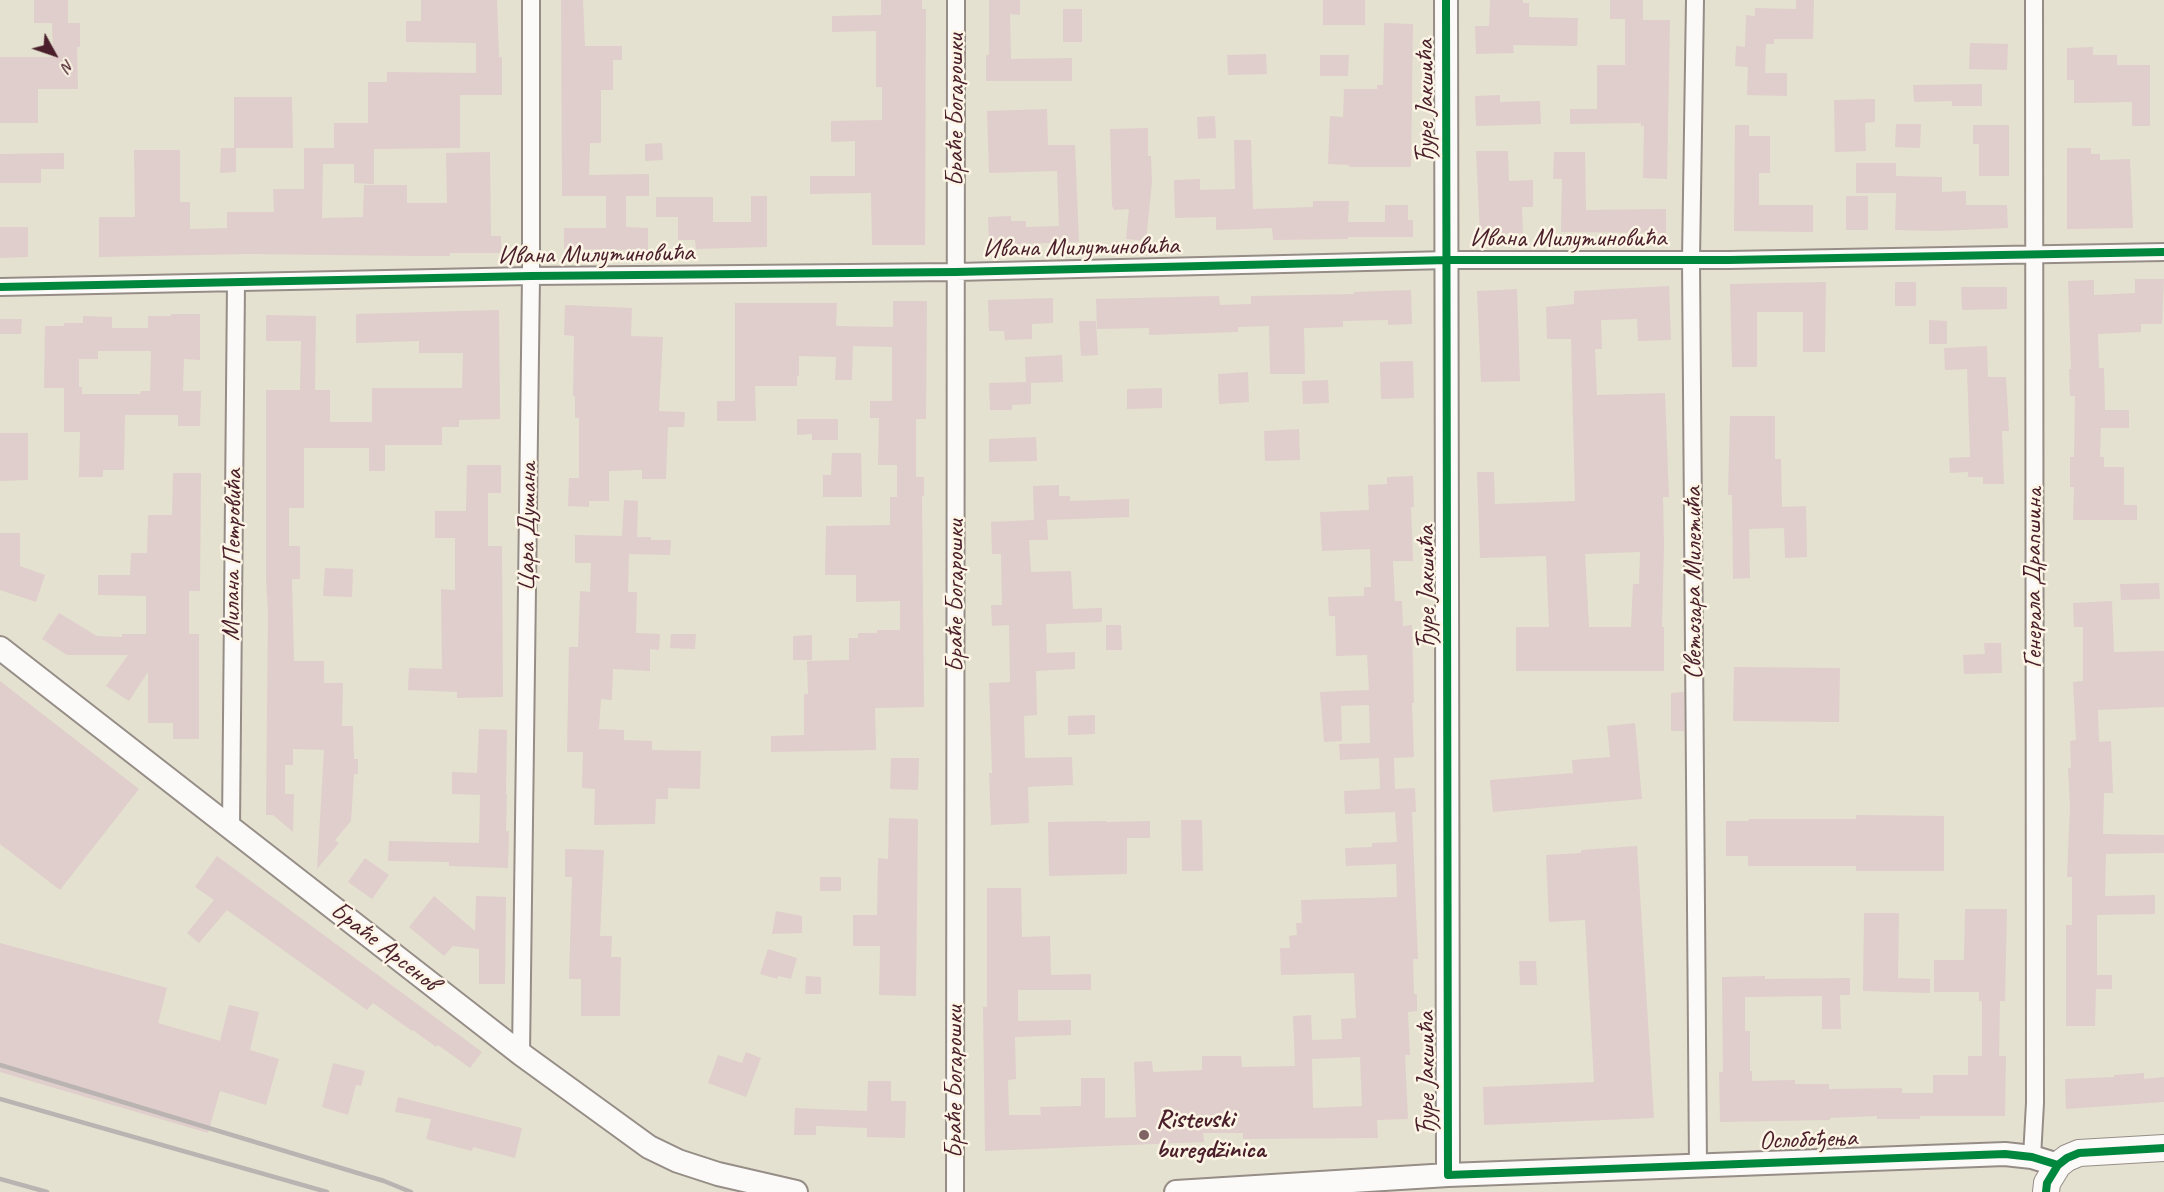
<!DOCTYPE html>
<meta charset="utf-8">
<style>
body{margin:0}
#map{position:relative;width:2164px;height:1192px;overflow:hidden;background:#e5e1d0;font-family:Caveat,sans-serif}
canvas{display:block}
.north{position:absolute;left:24px;top:24px;width:60px;height:60px;-webkit-text-stroke:4px #fcf5e5;paint-order:stroke;rotate:130deg;font-size:16px;font-weight:700;line-height:24px;text-align:center;color:#4a1f2b}
.north::after{content:'';display:block;margin:auto;width:21px;height:27px;background:#4a1f2b;clip-path:polygon(50% 0,100% 100%,50% 72%,0 100%)}
</style>
<div id="map">
<canvas width="2164" height="1192"></canvas>
<div class="north">N</div>
</div>
<script>
const ctx = document.querySelector('canvas').getContext('2d');
ctx.lineJoin = 'round';
function fillPath(path, color) { ctx.fillStyle = color; ctx.fill(path, 'evenodd'); }
const toPath = rows => new Path2D(rows.map(r => 'M' + r).join(''));
function trace(path, color, width, dash) { ctx.strokeStyle = color; ctx.lineWidth = width; ctx.lineCap = dash ? 'butt' : 'round'; ctx.setLineDash(dash || []); ctx.stroke(path); }
function label(font, color, halo, rows, align = 'center') {
  ctx.font = font + ' Caveat,sans-serif'; ctx.lineWidth = 5; ctx.setLineDash([]); ctx.textBaseline = 'middle'; ctx.strokeStyle = halo; ctx.fillStyle = color; for (const [text, x, y, turn = 0] of rows) {
    ctx.save(); ctx.translate(x, y); ctx.rotate((+turn || 0) * Math.PI / 180); ctx.textAlign = isNaN(turn) ? turn : align; if (halo) ctx.strokeText(text, 0, 0); ctx.fillText(text, 0, 0); ctx.restore();
  }
}
const building = toPath([
 [34,0,68,0,68,23,80,23,80,47,77,47,78,89,38,89,38,123,0,123,0,57,53,57,52,23,34,23],
 [421,0,497,0,499,57,502,57,502,95,460,95,460,148,374,149,374,184,354,183,354,164,323,164,322,218,363,217,364,185,407,185,407,203,447,203,446,153,490,152,491,236,501,236,501,253,450,253,450,256,418,256,249,254,99,257,99,217,135,217,134,150,180,150,180,202,190,202,190,229,227,228,227,212,274,212,273,189,304,189,304,148,334,148,334,123,368,123,368,82,387,82,387,72,476,73,476,43,406,42,406,21,421,21],
 [561,0,583,0,585,46,622,46,622,60,613,60,613,90,601,90,601,143,590,143,589,175,649,174,649,196,626,196,626,227,648,228,648,250,564,249,564,228,606,228,606,196,562,196],
 [881,0,922,0,922,9,926,9,925,245,872,245,871,193,810,194,810,176,855,176,855,141,831,142,831,121,882,120,882,87,876,87,876,31,832,32,832,16,881,15],
 [989,0,1020,0,1020,15,1010,14,1011,59,1072,58,1072,81,986,81,986,55,989,55],
 [1323,0,1365,0,1365,25,1323,25],
 [1490,0,1523,0,1523,3,1529,3,1529,17,1578,18,1577,46,1513,45,1514,53,1476,54,1475,26,1489,26],
 [1610,0,1643,0,1643,20,1670,20,1667,179,1643,178,1644,126,1641,126,1641,123,1570,124,1570,109,1597,109,1597,65,1625,65,1625,19,1610,19],
 [1796,0,1814,0,1813,39,1774,39,1774,44,1766,44,1765,73,1787,73,1787,96,1747,95,1748,67,1735,66,1736,46,1745,47,1746,15,1755,16,1755,8,1796,9],
 [1063,9,1082,9,1082,42,1063,42],
 [1384,23,1413,24,1411,167,1349,167,1349,165,1328,164,1330,116,1343,117,1344,89,1377,89,1377,85,1383,85],
 [1970,43,2008,44,2007,70,1969,69],
 [2093,47,2093,55,2117,55,2117,65,2150,65,2150,126,2132,126,2132,102,2074,103,2074,80,2067,80,2067,48],
 [1266,54,1267,74,1228,75,1227,55],
 [1320,55,1349,55,1348,76,1320,76],
 [1982,84,1982,106,1952,106,1952,101,1914,102,1913,85],
 [1500,95,1500,102,1540,101,1541,124,1476,126,1475,96],
 [234,97,292,97,293,148,236,148,236,172,220,173,221,148,234,148],
 [1875,99,1875,122,1865,123,1866,151,1835,152,1834,100],
 [1047,109,1048,145,1075,145,1079,242,989,245,988,217,1011,216,1011,221,1026,221,1026,227,1059,226,1057,171,989,173,987,111],
 [1215,116,1216,138,1198,139,1197,117],
 [1896,124,1921,124,1920,148,1895,147],
 [1735,125,1749,125,1749,136,1770,136,1770,173,1759,173,1759,205,1813,205,1813,232,1734,231],
 [1973,125,2009,125,2009,176,1979,176,1979,144,1973,144],
 [1148,128,1148,156,1151,156,1152,182,1146,241,1126,239,1129,209,1114,210,1112,206,1110,129],
 [1234,140,1251,140,1253,209,1313,207,1313,201,1349,201,1348,222,1385,222,1385,205,1408,205,1408,220,1413,220,1413,237,1348,237,1348,239,1273,240,1272,228,1216,230,1216,217,1175,218,1174,180,1200,179,1200,190,1235,189],
 [662,143,663,160,645,161,645,144],
 [2067,148,2091,148,2091,154,2100,154,2100,160,2130,159,2133,228,2067,229],
 [1476,151,1508,151,1509,181,1533,180,1533,207,1522,207,1523,233,1480,234],
 [1554,152,1585,152,1586,210,1666,209,1666,233,1561,232,1562,179,1553,179],
 [64,153,64,169,41,169,41,183,0,183,0,154],
 [1856,163,1896,163,1896,176,1942,177,1942,192,1966,191,1966,205,2007,205,2008,228,1938,231,1895,230,1896,193,1856,193],
 [751,196,767,196,767,247,696,249,695,240,678,240,678,217,656,217,656,197,713,197,713,222,751,222],
 [1846,196,1868,196,1868,230,1846,230],
 [0,227,28,227,28,257,0,258],
 [2135,279,2164,279,2162,324,2141,324,2141,332,2098,334,2099,368,2104,368,2105,410,2129,410,2129,428,2101,428,2100,457,2104,457,2104,467,2124,467,2124,505,2137,505,2137,520,2073,520,2074,487,2070,487,2070,457,2074,457,2075,396,2070,396,2069,369,2071,369,2068,281,2094,280,2094,295,2135,293],
 [1826,282,1825,352,1803,352,1803,312,1757,312,1757,367,1732,367,1730,284],
 [1895,282,1916,282,1916,306,1895,306],
 [1669,286,1671,340,1638,341,1637,319,1601,320,1602,349,1595,349,1597,395,1665,393,1669,497,1663,497,1664,545,1662,627,1664,627,1664,671,1516,671,1516,627,1549,627,1546,556,1480,558,1477,472,1494,472,1495,504,1575,501,1571,339,1547,339,1546,307,1574,304,1574,291],
 [1640,552,1639,584,1633,584,1631,627,1589,627,1585,554],
 [1961,287,2007,287,2007,309,1962,310],
 [1517,289,1520,381,1481,382,1477,291],
 [1411,290,1412,324,1388,325,1388,320,1343,321,1343,327,1304,328,1305,374,1270,374,1269,326,1238,327,1238,332,1149,335,1149,328,1097,329,1096,299,1219,296,1220,305,1251,304,1251,296,1354,294,1354,292],
 [1053,298,1053,323,1032,324,1032,339,1005,340,1004,331,989,331,988,300],
 [893,301,927,301,926,419,916,419,916,477,924,477,924,496,922,496,924,707,875,708,876,750,771,752,771,736,804,735,804,694,808,694,807,661,849,660,849,638,858,638,858,633,877,633,877,630,900,630,900,601,856,602,856,575,825,575,826,526,890,525,890,497,897,497,897,465,878,465,879,418,870,418,870,401,892,401,892,347,853,346,852,380,835,380,836,357,799,356,799,376,797,376,797,386,755,386,756,421,717,421,717,401,735,401,735,303,837,303,836,326,893,327],
 [565,305,632,308,631,336,663,337,659,411,685,412,684,427,668,427,666,479,642,479,642,470,609,471,609,501,589,501,589,507,568,506,569,478,579,478,579,418,575,418,575,396,573,396,574,336,564,335],
 [499,310,500,419,459,420,459,427,442,427,442,445,385,445,385,471,369,471,369,448,304,448,304,508,289,508,289,546,300,546,300,579,292,579,294,661,324,661,324,683,343,683,342,726,353,726,354,759,358,759,358,774,354,774,351,821,335,840,339,843,317,869,324,750,293,749,293,765,285,765,285,794,294,794,293,832,273,815,266,815,268,611,266,579,266,390,300,390,301,341,266,341,266,315,316,316,315,390,330,390,330,422,372,422,372,388,462,388,463,353,419,353,419,341,356,343,356,314],
 [171,314,200,314,200,360,184,359,183,391,201,391,200,426,178,426,178,415,125,415,124,470,103,470,103,477,79,477,80,432,64,432,64,388,44,388,45,326,64,326,64,323,83,323,83,316,112,317,112,328,148,328,148,316,171,316],
 [98,351,151,351,150,391,141,391,140,394,82,394,82,387,79,387,79,359,98,359],
 [0,319,22,319,21,334,0,334],
 [1929,320,1947,321,1947,344,1929,344],
 [1079,321,1096,321,1098,355,1081,356],
 [1987,346,1988,377,2006,377,2009,431,2002,431,2004,484,1983,484,1983,477,1968,477,1968,472,1950,473,1949,458,1970,457,1967,369,1945,370,1944,348],
 [1062,355,1063,382,1031,383,1031,404,1012,405,1012,410,990,410,989,383,1026,382,1025,357],
 [1413,361,1414,398,1381,399,1380,362],
 [1248,372,1249,402,1219,404,1218,374],
 [1328,380,1329,403,1303,404,1302,381],
 [1162,388,1162,408,1127,409,1127,389],
 [1730,416,1775,416,1775,459,1781,459,1782,507,1806,506,1807,557,1785,558,1784,528,1749,529,1750,578,1733,579,1732,495,1728,495],
 [797,419,838,419,838,440,812,440,812,434,797,435],
 [1299,429,1300,460,1265,461,1264,431],
 [0,433,28,433,28,480,0,481],
 [1036,437,1037,461,989,462,989,439],
 [832,453,861,453,862,497,823,497,823,475,831,475],
 [467,465,501,465,501,493,488,493,488,546,502,546,503,697,457,698,457,692,408,690,409,668,442,669,441,589,455,590,455,538,435,538,435,511,466,511],
 [173,473,201,473,200,591,189,591,189,634,199,634,199,739,173,739,173,723,148,723,148,672,129,701,106,686,128,655,67,655,42,639,59,613,97,636,122,637,122,634,146,634,146,596,98,595,98,575,130,575,131,553,147,553,148,515,172,515],
 [1413,476,1414,507,1411,507,1413,561,1393,561,1395,601,1402,601,1403,626,1412,625,1414,703,1412,703,1414,757,1394,758,1395,789,1415,788,1416,812,1412,812,1418,959,1413,959,1414,994,1417,994,1417,1011,1408,1012,1410,1055,1405,1055,1408,1119,1377,1120,1378,1138,1243,1139,1243,1133,1203,1133,1204,1142,985,1151,983,1007,987,1007,987,888,1021,888,1022,937,1050,936,1051,975,1091,974,1091,990,1018,990,1018,1021,1071,1020,1071,1035,1015,1037,1016,1079,1008,1080,1009,1115,1041,1115,1040,1107,1081,1106,1081,1078,1105,1078,1105,1118,1136,1117,1134,1062,1152,1061,1153,1072,1202,1070,1202,1056,1241,1056,1242,1067,1295,1066,1293,1016,1311,1015,1312,1040,1342,1039,1341,1019,1356,1018,1354,973,1281,975,1280,948,1290,948,1289,936,1297,935,1296,923,1302,923,1301,900,1397,897,1396,864,1346,866,1345,848,1372,847,1372,843,1397,842,1395,812,1345,814,1344,791,1380,789,1379,758,1340,760,1339,744,1370,743,1369,705,1341,706,1342,741,1324,742,1320,692,1369,690,1367,655,1336,656,1335,616,1329,616,1328,597,1364,596,1364,587,1371,587,1370,549,1322,551,1320,512,1369,510,1368,485,1387,484,1387,477],
 [1360,1057,1362,1106,1313,1108,1312,1059],
 [1059,485,1059,496,1070,496,1070,501,1129,499,1129,517,1047,520,1048,540,1029,540,1031,572,1071,571,1073,609,1102,608,1102,622,1046,624,1047,653,1075,652,1075,669,1036,671,1037,715,1024,716,1025,758,1072,757,1073,785,1028,787,1029,823,991,825,989,773,992,773,989,683,1010,682,1009,625,992,626,991,605,1002,605,1001,554,992,554,991,522,1034,520,1033,486],
 [624,500,638,501,637,537,651,537,651,540,671,540,670,555,629,554,628,592,637,592,636,633,660,634,659,650,650,649,650,671,613,669,612,700,601,699,599,729,624,730,624,740,652,741,652,750,701,751,700,789,668,788,668,799,656,799,655,824,594,825,595,789,582,788,583,752,567,752,569,647,578,647,580,591,590,592,591,563,575,563,575,535,622,536],
 [0,533,20,533,20,566,45,575,36,602,0,590],
 [325,568,353,569,352,597,323,596],
 [2159,583,2160,599,2121,600,2120,584],
 [2112,601,2114,652,2164,651,2164,707,2098,710,2099,742,2111,741,2113,793,2104,793,2103,834,2164,835,2164,853,2106,854,2105,896,2155,895,2155,914,2097,915,2097,975,2112,975,2112,989,2096,989,2095,1026,2066,1026,2066,925,2072,925,2072,877,2067,877,2070,807,2068,768,2071,768,2070,741,2076,740,2073,682,2083,681,2083,627,2074,627,2073,603],
 [1106,625,1121,625,1122,650,1106,650],
 [671,634,696,634,695,649,670,648],
 [812,635,812,660,793,660,793,636],
 [1984,643,2001,643,2002,673,1964,674,1963,655,1985,654],
 [1734,667,1840,668,1839,722,1733,721],
 [0,681,139,789,60,890,0,844],
 [1684,692,1684,731,1671,731,1671,693],
 [1095,715,1095,734,1068,735,1068,716],
 [1635,723,1642,799,1493,812,1490,780,1573,773,1572,760,1610,757,1607,726],
 [479,729,507,730,506,794,507,794,506,831,509,831,508,868,449,866,449,862,388,861,389,841,479,843,480,795,452,794,452,772,477,773],
 [891,758,919,758,918,790,890,789],
 [1856,815,1944,816,1944,871,1856,871,1856,866,1748,866,1748,856,1726,856,1726,821,1748,821,1749,819,1856,819],
 [889,818,918,819,916,996,879,995,880,946,853,946,853,915,877,915,878,858,888,859],
 [1181,820,1202,820,1203,871,1182,871],
 [1106,821,1106,822,1150,821,1150,838,1127,838,1127,874,1049,876,1048,822],
 [1637,846,1654,1118,1484,1125,1483,1087,1594,1082,1585,920,1549,922,1546,855,1581,853,1581,850],
 [565,849,604,850,600,936,612,936,611,957,621,957,620,1016,581,1016,581,979,569,979,572,877,565,877],
 [217,856,482,1052,470,1068,438,1045,436,1047,413,1030,412,1031,373,1003,367,1010,227,910,199,943,187,933,214,900,195,887],
 [365,858,389,875,372,899,348,882],
 [820,877,841,877,841,891,820,891],
 [434,896,475,931,476,896,506,897,505,984,479,984,479,949,453,946,444,956,409,927],
 [1965,909,2007,909,2005,1001,2000,1001,1999,1056,2006,1056,2005,1116,1920,1116,1920,1119,1877,1119,1877,1116,1830,1118,1830,1120,1720,1122,1719,1072,1723,1072,1722,977,1765,976,1765,979,1850,978,1850,995,1840,995,1841,1029,1822,1029,1822,996,1745,997,1745,1031,1750,1031,1750,1071,1752,1071,1752,1081,1795,1080,1795,1084,1829,1084,1829,1089,1902,1088,1902,1093,1933,1093,1933,1075,1968,1075,1968,1056,1982,1056,1982,1001,1979,1001,1979,992,1934,992,1934,960,1964,960],
 [776,911,802,916,802,933,772,934],
 [1864,913,1899,913,1898,978,1930,979,1930,993,1863,991],
 [0,943,167,988,158,1023,220,1041,229,1005,259,1012,250,1050,279,1059,266,1105,220,1091,208,1133,0,1072],
 [768,949,797,958,791,979,778,976,777,979,760,974],
 [1519,961,1536,961,1537,985,1520,985],
 [806,976,821,977,821,994,805,994],
 [746,1052,761,1058,746,1097,708,1083,718,1055,742,1063],
 [333,1063,365,1071,361,1086,356,1085,348,1115,322,1107],
 [2144,1073,2144,1079,2164,1077,2164,1102,2066,1109,2065,1079,2114,1077,2114,1075],
 [868,1081,891,1081,891,1101,906,1101,905,1138,867,1137,867,1128,816,1126,816,1135,794,1135,795,1108,867,1111],
 [398,1097,522,1128,515,1158,473,1147,472,1151,426,1139,431,1119,395,1112]
]);
const street = toPath([
 [1695,0,1691,260,1698,1166],
 [0,287,531,276,956,272,1448,260,1729,260,2164,252],
 [231,827,236,283],
 [521,1054,531,276,531,0],
 [2032,1157,2035,1103,2034,0],
 [955,1192,956,0]
]);
const secondary = toPath([
 [1446,0,1448,1175],
 [0,648,521,1054,649,1147,678,1161,718,1174,796,1192],
 [1176,1192,1448,1175,2005,1154,2032,1157,2058,1165]
]);
const primary = toPath([
 [2046,1192,2047,1183,2058,1165,2067,1158,2079,1153,2164,1148]
]);
const rail = toPath([
 [0,1065,384,1181,411,1192],
 [0,1099,327,1192],
 [0,1179,47,1192]
]);
const cycleway = toPath([
 [1446,0,1448,1175,2005,1154,2032,1157,2058,1165],
 [0,287,531,276,956,272,1448,260,1729,260,2164,252],
 [2046,1192,2047,1183,2058,1165,2067,1158,2079,1153,2164,1148]
]);
const markers = [
 [1144,1135,6,"#806365"]
];
const streetNames = [
 ["Ђуре Јакшића",1426,102,-90],
 ["Браће Богарошки",956,110,-90],
 ["Ивана Милутиновића",1568,239],
 ["Ивана Милутиновића",1081,248,-1],
 ["Ивана Милутиновића",596,255,-1],
 ["Цара Душана",528,527,-89],
 ["Милана Петровића",233,555,-89],
 ["Генерала Драпшина",2034,578,-90],
 ["Светозара Милетића",1694,583,-90],
 ["Ђуре Јакшића",1427,588,-90],
 ["Браће Богарошки",956,596,-90],
 ["Браће Арсенов",384,947,38],
 ["Ђуре Јакшића",1427,1074,-90],
 ["Браће Богарошки",955,1082,-90],
 ["Ослобођења",1808,1140,-2]
];
const poiNames = [
 ["Ristevski",1156,1120],
 ["buregdžinica",1156,1150]
];
fillPath(building, '#dfcecb');
trace(street, '#968d87', 20);
trace(secondary, '#968d87', 26);
trace(primary, '#968d87', 28);
trace(street, '#fbfaf8', 16);
trace(secondary, '#fbfaf8', 22);
trace(primary, '#fbfaf8', 26);
trace(rail, '#b9b3b2', 4.5);
trace(cycleway, '#00873e', 8);
for (const [x, y, r, color] of markers) { const dot = new Path2D(); dot.arc(x, y, r, 0, 2 * Math.PI); ctx.fillStyle = color; ctx.fill(dot); trace(dot, '#fcf5e5', 2); }
label('26px', '#4a1f2b', '#fcf5e5', streetNames);
label('bold 26px', '#4a1f2b', '#fcf5e5', poiNames, 'left');
</script>
